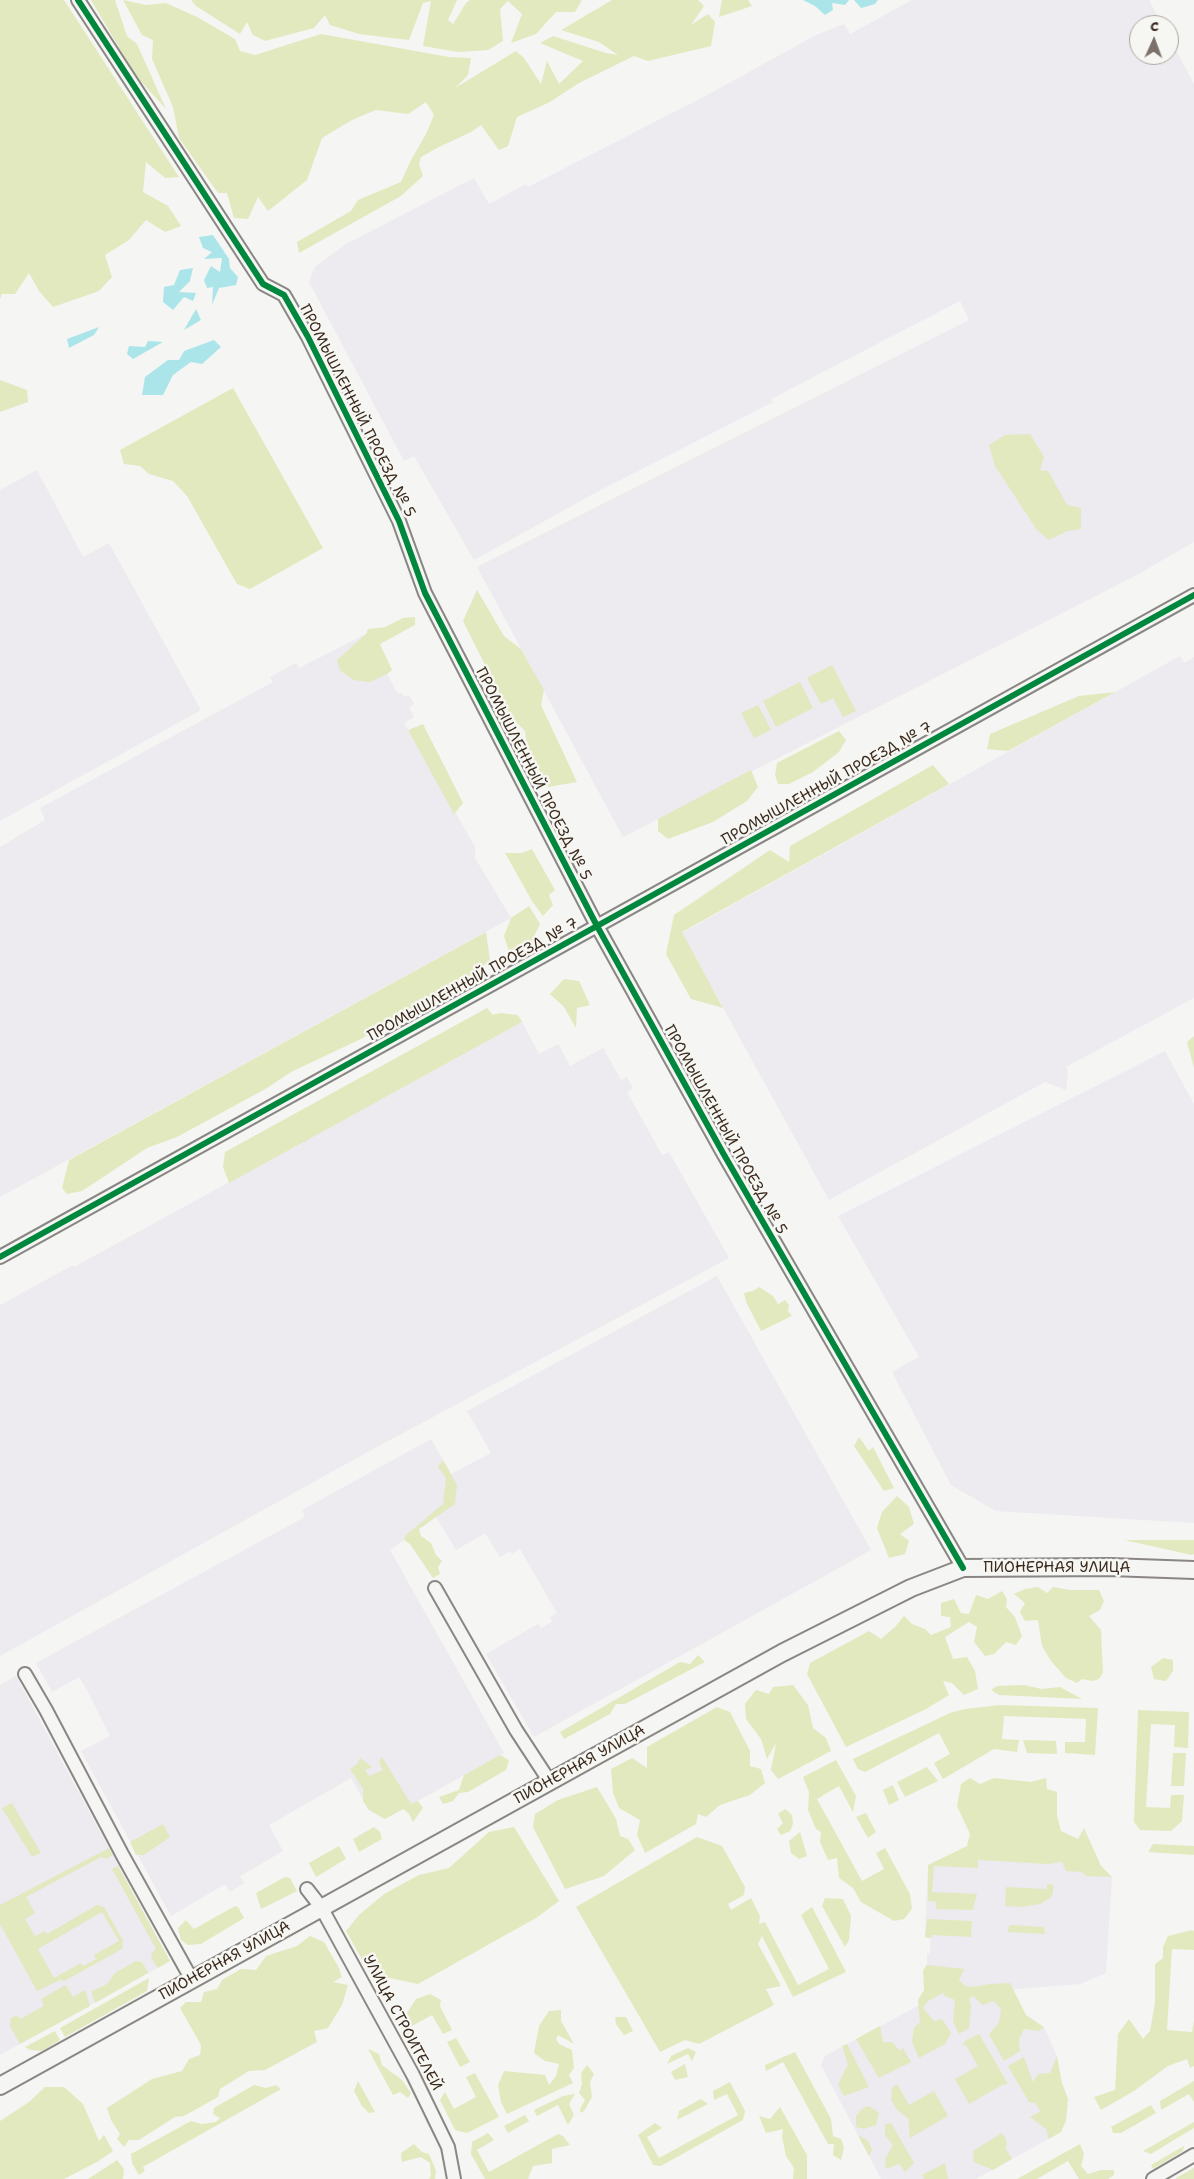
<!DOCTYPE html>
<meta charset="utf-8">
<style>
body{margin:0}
#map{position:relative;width:1194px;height:2179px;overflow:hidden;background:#f5f5f3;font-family:"Shantell Sans",sans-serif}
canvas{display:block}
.north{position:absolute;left:1129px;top:15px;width:50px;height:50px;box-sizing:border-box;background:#f6f6f2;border:1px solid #aba49d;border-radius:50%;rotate:2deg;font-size:14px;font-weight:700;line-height:20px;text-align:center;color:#3b2a1e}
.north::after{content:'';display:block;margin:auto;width:18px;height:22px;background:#7c7169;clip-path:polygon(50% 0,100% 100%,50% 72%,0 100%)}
</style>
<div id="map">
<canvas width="1194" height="2179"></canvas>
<div class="north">С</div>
</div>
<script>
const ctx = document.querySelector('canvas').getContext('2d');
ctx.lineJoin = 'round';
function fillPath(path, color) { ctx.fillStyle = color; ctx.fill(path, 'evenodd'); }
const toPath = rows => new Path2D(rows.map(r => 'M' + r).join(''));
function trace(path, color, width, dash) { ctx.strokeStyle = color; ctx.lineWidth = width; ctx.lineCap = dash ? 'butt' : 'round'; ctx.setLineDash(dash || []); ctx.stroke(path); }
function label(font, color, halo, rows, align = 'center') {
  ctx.font = font + ' "Shantell Sans",sans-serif'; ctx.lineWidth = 5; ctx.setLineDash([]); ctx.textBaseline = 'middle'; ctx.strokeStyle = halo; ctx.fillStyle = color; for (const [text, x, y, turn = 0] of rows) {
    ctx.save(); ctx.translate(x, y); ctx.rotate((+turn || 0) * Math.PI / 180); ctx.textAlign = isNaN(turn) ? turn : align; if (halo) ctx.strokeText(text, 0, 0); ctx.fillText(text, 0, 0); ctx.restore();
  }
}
const built = toPath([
 [912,0,1149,0,1162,25,1139,25,1139,55,1169,55,1169,37,1194,84,1194,542,1133,577,623,837,477,567,969,320,960,301,771,399,773,402,595,493,474,560,414,456,404,461,309,282,315,267,346,244,474,178,489,204,526,184,528,187,711,93,814,36,844,24,850,34],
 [37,470,83,557,109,543,201,710,0,821,0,490],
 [366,634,392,670,387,674,398,694,401,693,404,697,409,695,414,704,409,707,414,717,404,723,475,847,475,858,511,918,0,1197,0,847,45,820,40,808,273,682,270,677,296,663,299,668],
 [1180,656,1184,663,1194,657,1194,998,1066,1067,1068,1071,1066,1090,1045,1082,829,1200,682,933],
 [522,1022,539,1054,558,1044,570,1066,603,1048,621,1080,627,1077,633,1088,627,1092,662,1155,669,1152,729,1258,362,1455,0,1656,0,1305,73,1265,74,1267],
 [1165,1051,1194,1104,1194,1523,996,1511,951,1485,892,1372,919,1357,838,1216],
 [717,1276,871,1550,534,1737,486,1654,538,1624,541,1628,552,1622,550,1617,557,1613,520,1549,512,1554,510,1551,500,1557,485,1533,456,1550,436,1517,390,1550,504,1753,385,1819,369,1810,351,1778,269,1825,283,1851,240,1876,244,1883,230,1892,225,1884,171,1916,81,1751,110,1736,86,1688,79,1677,52,1692,36,1663,305,1517,302,1510,431,1439,451,1474,491,1453,467,1411],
 [16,1676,170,1961,0,2055,0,1685],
 [1084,1848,1112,1877,1106,1973,1080,1984,1006,1990,1024,2025,1044,2027,1057,2056,1061,2132,976,2179,881,2179,821,2065,825,2056,927,2001,927,1954,930,1953,931,1939,925,1937,928,1865]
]);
const green = toPath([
 [0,0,64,0,179,177,165,178,146,162,143,192,168,206,181,226,165,232,146,220,129,240,105,255,112,277,99,291,53,307,39,291,29,273,15,294,2,294,0,299],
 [91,0,115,0,127,36,137,44,166,109,135,75],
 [123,0,146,5,166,3,197,17,235,39,240,51,255,55,321,34,449,57,471,58,468,75,455,88,516,51,524,58,541,84,547,61,559,84,583,61,540,43,553,36,606,53,618,55,599,42,561,30,612,0,698,0,704,6,691,25,708,14,715,22,711,46,648,61,634,56,579,83,550,102,517,117,508,146,499,150,481,125,471,132,437,148,421,157,419,164,423,176,401,196,299,253,297,242,351,211,358,200,401,182,410,162,426,134,434,115,426,102,408,114,376,110,352,120,322,138,307,180,268,211,258,197,248,219,234,218,227,193,218,193,179,138,173,107,152,59,153,40,142,35],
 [191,0,457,0,448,20,453,24,466,3,470,0,582,0,575,12,556,12,536,34,511,43,522,14,508,1,500,9,503,41,488,50,458,52,423,46,431,1,423,3,409,40,359,34,330,25,325,15,314,28,265,41,253,35,247,22,240,34,196,6],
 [722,0,748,0,752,6,719,17],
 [0,380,27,390,28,402,0,412],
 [233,388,323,548,250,589,237,584,187,496,173,481,149,474,140,466,124,464,120,450],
 [1030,434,1044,457,1040,470,1048,471,1067,505,1081,508,1081,529,1067,531,1049,540,1037,530,995,466,989,445,1005,435],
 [477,590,504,636,521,649,544,690,541,705,577,782,548,787,527,747,525,731,511,717,463,621],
 [415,617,415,625,380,644,392,670,387,674,370,682,353,680,340,670,337,660,366,634,368,629,385,627,403,618],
 [832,665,856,711,843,717,833,698,821,704,807,678],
 [800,682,813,708,776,727,763,701],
 [1115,692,1008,751,987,749,990,734,1079,696],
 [758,705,771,730,754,738,741,713],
 [423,724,463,803,454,814,408,730],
 [839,731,846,740,839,752,813,772,789,784,778,784,775,775,777,763],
 [933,765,949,784,682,932,723,1008,691,999,666,954,674,915,770,850,789,862,790,846],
 [751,770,758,787,747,801,713,822,668,839,658,831,658,819],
 [532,849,555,890,549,895,553,905,543,916,532,901,505,853,522,853],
 [529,906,540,924,530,945,510,954,504,936,511,918],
 [486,932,490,960,463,982,453,982,426,1002,382,1024,363,1038,291,1072,267,1088,177,1137,147,1148,82,1191,67,1194,62,1188,69,1160],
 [564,979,579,981,590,1005,577,1008,576,1028,564,1007,550,994],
 [487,1008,493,1015,500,1013,518,1015,522,1022,229,1183,223,1167,225,1152],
 [1194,1036,1194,1068,1187,1042],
 [759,1287,773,1296,778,1304,785,1300,789,1305,788,1311,792,1316,761,1331,746,1302,744,1293,753,1291],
 [859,1437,869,1451,873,1447,894,1488,884,1491,854,1446],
 [443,1460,457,1485,455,1504,419,1529,421,1536,431,1543,436,1555,442,1561,438,1567,440,1574,433,1578,410,1544,404,1540,405,1536,443,1504,446,1478,438,1467],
 [897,1496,909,1507,914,1524,900,1534,909,1541,905,1554,889,1558,877,1528,882,1512],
 [1124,1540,1194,1540,1194,1554,1192,1555],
 [1038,1587,1047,1593,1053,1587,1070,1590,1099,1590,1104,1601,1100,1610,1089,1616,1101,1630,1103,1673,1099,1679,1093,1681,1082,1679,1077,1683,1066,1678,1051,1661,1042,1646,1038,1620,1025,1621,1020,1612,1025,1603,1014,1594,1025,1589],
 [1002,1591,1007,1599,1006,1607,1015,1617,1022,1636,1016,1645,1006,1642,994,1654,985,1656,974,1642,977,1627,969,1622,945,1637,953,1659,967,1657,975,1671,978,1689,964,1695,952,1683,943,1681,949,1695,926,1709,846,1747,807,1674,810,1663,869,1631,881,1639,895,1627,904,1616,912,1624,925,1629,931,1635,951,1627,950,1617,941,1616,941,1603,954,1599,961,1613,969,1614,976,1595,988,1599],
 [698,1655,705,1662,625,1704,616,1704,610,1714,564,1739,560,1732,680,1662,690,1664],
 [1163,1658,1173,1660,1173,1671,1166,1681,1154,1679,1151,1667],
 [793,1685,808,1705,813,1728,826,1738,831,1751,778,1779,771,1770,776,1743,767,1759,761,1739,746,1719,745,1704,756,1690,769,1694,773,1687],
 [1024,1685,1042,1689,1060,1687,1082,1699,999,1695,991,1690,997,1686],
 [1000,1705,1098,1708,1095,1755,1065,1753,1065,1742,1085,1742,1086,1719,1004,1716,1002,1739,1019,1740,1017,1752,994,1749,943,1779,934,1763,950,1754,939,1733,865,1772,858,1769,853,1759,950,1713,965,1709],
 [717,1707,730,1712,750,1751,750,1766,761,1769,765,1783,750,1795,720,1805,706,1817,698,1814,696,1824,645,1853,637,1835,640,1820,619,1808,613,1793,611,1769,632,1758,647,1768,647,1747],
 [1138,1710,1189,1712,1188,1748,1174,1747,1175,1725,1151,1724,1146,1807,1170,1808,1171,1795,1184,1795,1182,1821,1171,1831,1140,1830,1134,1822],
 [1023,1740,1056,1741,1057,1754,1027,1753],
 [1173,1753,1186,1753,1184,1786,1171,1786],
 [500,1755,509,1760,506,1770,468,1792,459,1793,453,1801,443,1804,439,1797,459,1790,464,1775],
 [382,1757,411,1804,418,1801,423,1808,413,1822,409,1814,403,1809,385,1819,369,1810,363,1801,363,1789,350,1769,357,1764,360,1758,372,1767,365,1770,369,1776,383,1770,379,1762],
 [836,1760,856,1796,853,1812,839,1786,817,1799,862,1881,884,1869,876,1853,885,1848,910,1894,912,1909,904,1919,894,1921,861,1902,853,1888,839,1878,837,1858,828,1860,820,1842,821,1832,816,1829,808,1810,809,1792,803,1777],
 [927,1767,938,1781,905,1797,897,1782],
 [970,1778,980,1784,994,1778,1031,1782,1046,1778,1047,1789,1057,1792,1057,1815,1061,1831,1078,1839,1084,1828,1101,1866,1112,1877,1086,1876,1082,1872,1066,1871,1062,1862,1048,1864,978,1860,978,1868,934,1866,932,1892,977,1894,973,1910,936,1909,936,1902,928,1901,928,1865,967,1846,970,1834,957,1806,961,1784],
 [893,1785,899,1800,889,1805,883,1790],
 [597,1787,616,1819,620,1836,628,1839,635,1850,604,1876,565,1889,533,1827,535,1814,558,1800],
 [12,1803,41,1853,32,1857,2,1808],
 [785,1809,792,1815,793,1824,790,1831,781,1835,777,1829,783,1823,778,1814],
 [866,1813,876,1832,868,1838,856,1817],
 [163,1824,170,1837,144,1855,136,1855,130,1842],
 [374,1827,380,1832,382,1839,359,1852,353,1839],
 [514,1827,559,1901,536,1918,418,1984,385,1977,365,1965,346,1931,359,1915,384,1894,419,1875,449,1868,489,1832],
 [800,1832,807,1856,799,1859,791,1853,789,1841],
 [697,1837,722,1846,745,1887,744,1895,728,1904,731,1910,751,1898,760,1916,759,1924,765,1922,798,1985,829,1969,801,1915,812,1907,846,1972,793,1997,762,1936,758,1944,781,1986,766,1989,774,2005,699,2044,685,2040,660,2052,576,1907],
 [1153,1844,1194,1846,1194,1855,1148,1852],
 [339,1846,346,1859,316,1877,309,1863],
 [109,1848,113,1855,106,1859,101,1857,26,1897,35,1913,25,1919,35,1936,45,1931,47,1934,97,1905,104,1907,123,1941,122,1949,64,1981,60,1980,37,1991,0,1924,0,1905],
 [102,1912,119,1941,94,1955,96,1959,83,1966,81,1963,54,1978,38,1949],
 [118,1866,170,1961,158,1968,151,1958,152,1953,156,1949,112,1869],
 [285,1877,290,1878,297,1891,261,1909,256,1893],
 [1047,1884,1053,1885,1053,1893,1050,1898,1040,1904,1022,1907,1005,1906,1006,1887,1047,1889],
 [825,1898,843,1899,851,1916,849,1940,845,1947,822,1906],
 [235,1906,238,1907,244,1918,201,1944,188,1945,181,1940,178,1928,186,1920,194,1929],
 [927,1919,972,1921,971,1937,932,1935,931,1938,925,1937],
 [1010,1925,1044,1927,1045,1934,1007,1932],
 [1192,1930,1194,1931,1194,1950,1172,1949,1167,2030,1192,2032,1194,2020,1194,2066,1190,2068,1187,2059,1168,2066,1134,2091,1101,2110,1094,2097,1115,2090,1118,2034,1129,2019,1143,2039,1150,2031,1155,2003,1155,1964,1163,1958,1163,1947,1168,1936],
 [310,1936,324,1942,339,1968,342,1977,333,1982,348,1985,342,2005,328,2028,314,2031,317,2042,265,2070,249,2071,220,2089,218,2097,184,2116,175,2117,139,2140,129,2140,124,2147,117,2139,120,2134,111,2120,107,2108,152,2079,182,2071,189,2059,200,2055,201,2045,180,2008,186,2002,201,2002,204,1992,217,1989,222,1980,241,1969,256,1970,266,1956,297,1946],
 [136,1961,142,1962,148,1973,95,2003,91,1991,102,1987,108,1983,115,1973],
 [927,1965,964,1969,959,1980,965,1986,974,1987,989,1984,1010,1983,1026,2015,1044,2027,1039,2031,1024,2029,1019,2039,1020,2051,1004,2061,989,2034,999,2023,1001,2009,994,2001,982,2005,974,1996,969,1998,971,2007,969,2028,959,2034,953,2021,955,2000,943,1995,945,1992,928,2001,923,2008,934,2021,942,2019,951,2033,945,2044,919,2058,912,2042,914,2028,920,2022,918,2000,924,1990,923,1970],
 [149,1978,147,1991,65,2037,60,2028],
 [66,1985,73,1997,85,1990,90,2006,20,2044,10,2026,11,2018,17,2015,20,2019,44,2006,41,1999],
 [430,1994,441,2000,440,2006,452,2030,443,2034,432,2015,410,2027,419,2043,408,2041,399,2025,416,1999],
 [561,2010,561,2021,574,2044,558,2035,556,2039,559,2044,572,2050,574,2068,569,2075,573,2083,507,2114,501,2102,498,2085,504,2071,545,2075,549,2085,556,2076,559,2064,545,2061,534,2053,539,2026,549,2011],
 [615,2017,626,2017,633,2031,624,2035,616,2024],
 [880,2026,883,2042,892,2042,900,2051,903,2048,911,2062,879,2078,856,2039],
 [55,2031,60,2040,42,2051,30,2050,25,2047],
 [979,2034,1008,2084,1002,2085,969,2104,955,2079,978,2066,966,2045,962,2047,965,2041],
 [456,2038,470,2062,460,2067,447,2042],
 [847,2044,869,2087,844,2096,838,2085,848,2064,842,2046],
 [688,2048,696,2052,692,2061,688,2054,667,2064,671,2056],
 [368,2049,379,2054,382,2065,402,2080,411,2093,408,2098,400,2092,393,2095],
 [795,2052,831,2119,833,2136,841,2139,844,2148,841,2160,833,2155,834,2144,828,2144,783,2062,766,2071,765,2065],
 [1057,2056,1062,2083,1068,2099,1066,2121,1061,2132,1049,2139,1046,2129,1030,2117,1041,2111,1035,2103,1029,2102,1008,2066,1024,2057,1033,2082,1038,2074,1050,2073],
 [685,2064,688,2077,675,2080,671,2072],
 [587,2065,594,2074,590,2082,592,2097,584,2111,581,2113,580,2109,585,2100,579,2093,582,2084,581,2073],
 [475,2073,499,2117,467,2133,455,2130,440,2100,445,2092,454,2109,476,2097,466,2077],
 [358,2081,375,2112,369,2113,362,2106,354,2091],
 [1194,2081,1194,2102,1189,2094,1161,2110,1160,2101],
 [730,2082,745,2111,743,2120,661,2166,653,2165,638,2135,655,2123,662,2128,647,2137,659,2158,738,2115,727,2094,714,2100,713,2091],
 [897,2084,909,2105,934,2091,948,2116,910,2138,908,2118,897,2110,891,2100,892,2088],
 [254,2085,266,2088,276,2085,281,2089,143,2167,145,2171,139,2175,132,2163,131,2154,191,2121,202,2124,216,2122,220,2118,213,2114,214,2108],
 [45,2087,64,2087,83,2104,99,2141,104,2135,113,2151,97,2162,64,2179,0,2179,0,2121,29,2102],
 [575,2094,569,2104,574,2115,568,2125,558,2105,537,2116,534,2110,563,2096],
 [701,2099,708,2104,677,2120,679,2111],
 [1151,2105,1156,2113,1121,2133,1113,2133,1111,2127],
 [869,2106,879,2113,876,2125,864,2129,856,2127,856,2116,863,2108],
 [780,2107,807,2155,807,2179,793,2179,794,2168,786,2156,782,2137,783,2129,766,2133,759,2116,770,2119],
 [525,2115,529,2121,508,2133,504,2126],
 [1194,2122,1194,2128,1151,2154,1143,2151],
 [891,2123,914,2163,905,2172,899,2164,886,2169,885,2159,893,2145,885,2135,885,2124],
 [488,2133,494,2140,477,2150,489,2172,558,2134,563,2136,570,2145,552,2149,552,2163,533,2166,528,2179,485,2179,471,2154,472,2142],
 [1002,2133,1007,2141,1006,2149,1012,2159,993,2170,974,2162,973,2151],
 [858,2135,867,2140,872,2149,869,2156],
 [414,2144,422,2152,429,2154,436,2171,435,2179,429,2179,431,2176,430,2163,421,2157,402,2162,401,2153],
 [1080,2144,1084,2154,1081,2166,1088,2174,1101,2170,1114,2170,1114,2175,1108,2179,1079,2179,1068,2161,1037,2179,1017,2179],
 [1184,2146,1183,2151,1153,2169,1151,2165],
 [117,2160,124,2169,123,2179,88,2179],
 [945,2163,948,2179,924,2179,922,2175],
 [1194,2168,1194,2179,1176,2179,1176,2178]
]);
const water = toPath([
 [803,0,849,0,845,5,832,3,833,10,825,15,815,6],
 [854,0,878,0,875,4,861,8],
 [213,235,229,259,230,268,238,277,236,285,219,288,212,305,213,287,207,288,204,280,211,266,220,272,222,258,204,259,212,252,203,248,199,237],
 [193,268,190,281,179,292,196,293,193,301,184,297,173,310,163,302,164,287,174,285,180,270],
 [196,309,201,320,184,330],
 [99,327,94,335,69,348,67,339],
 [214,340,221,347,202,364,191,362,173,375,163,395,142,395,145,377,168,360,179,360,184,351],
 [148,341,163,342,133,359,127,354,129,346,145,347]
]);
const minor = toPath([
 [78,0,263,284,284,295,308,337,399,521,425,593,597,926,723,1153,963,1568],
 [0,1257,1194,595],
 [435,1588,516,1730,550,1782],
 [25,1674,46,1710,123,1856,192,1980],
 [307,1889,321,1907,413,2075,448,2147,454,2179],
 [1153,2179,1194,2155]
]);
const major = toPath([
 [0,2086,782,1653,911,1588,963,1568,1110,1567,1194,1570]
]);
const cycleway = toPath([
 [78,0,263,284,284,295,308,337,399,521,425,593,597,926,723,1153,963,1568],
 [0,1257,1194,595]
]);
const streetNames = [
 ["ПРОМЫШЛЕННЫЙ ПРОЕЗД № 5",357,411,63],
 ["ПРОМЫШЛЕННЫЙ ПРОЕЗД № 5",533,774,63],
 ["ПРОМЫШЛЕННЫЙ ПРОЕЗД № 7",827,784,-29],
 ["ПРОМЫШЛЕННЫЙ ПРОЕЗД № 7",473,980,-29],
 ["ПРОМЫШЛЕННЫЙ ПРОЕЗД № 5",725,1130,61],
 ["ПИОНЕРНАЯ УЛИЦА",1057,1568],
 ["ПИОНЕРНАЯ УЛИЦА",580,1765,-29],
 ["ПИОНЕРНАЯ УЛИЦА",225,1961,-29],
 ["УЛИЦА СТРОИТЕЛЕЙ",402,2023,62]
];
fillPath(built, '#edeaf0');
fillPath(green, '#e3e9be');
fillPath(water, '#ace5e9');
trace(minor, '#8a8683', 16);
trace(major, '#8a8683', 20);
trace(minor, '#f5f5f3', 12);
trace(major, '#f5f5f3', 16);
trace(cycleway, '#00873e', 6);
label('15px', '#3b2a1e', '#f6f6f2', streetNames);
</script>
